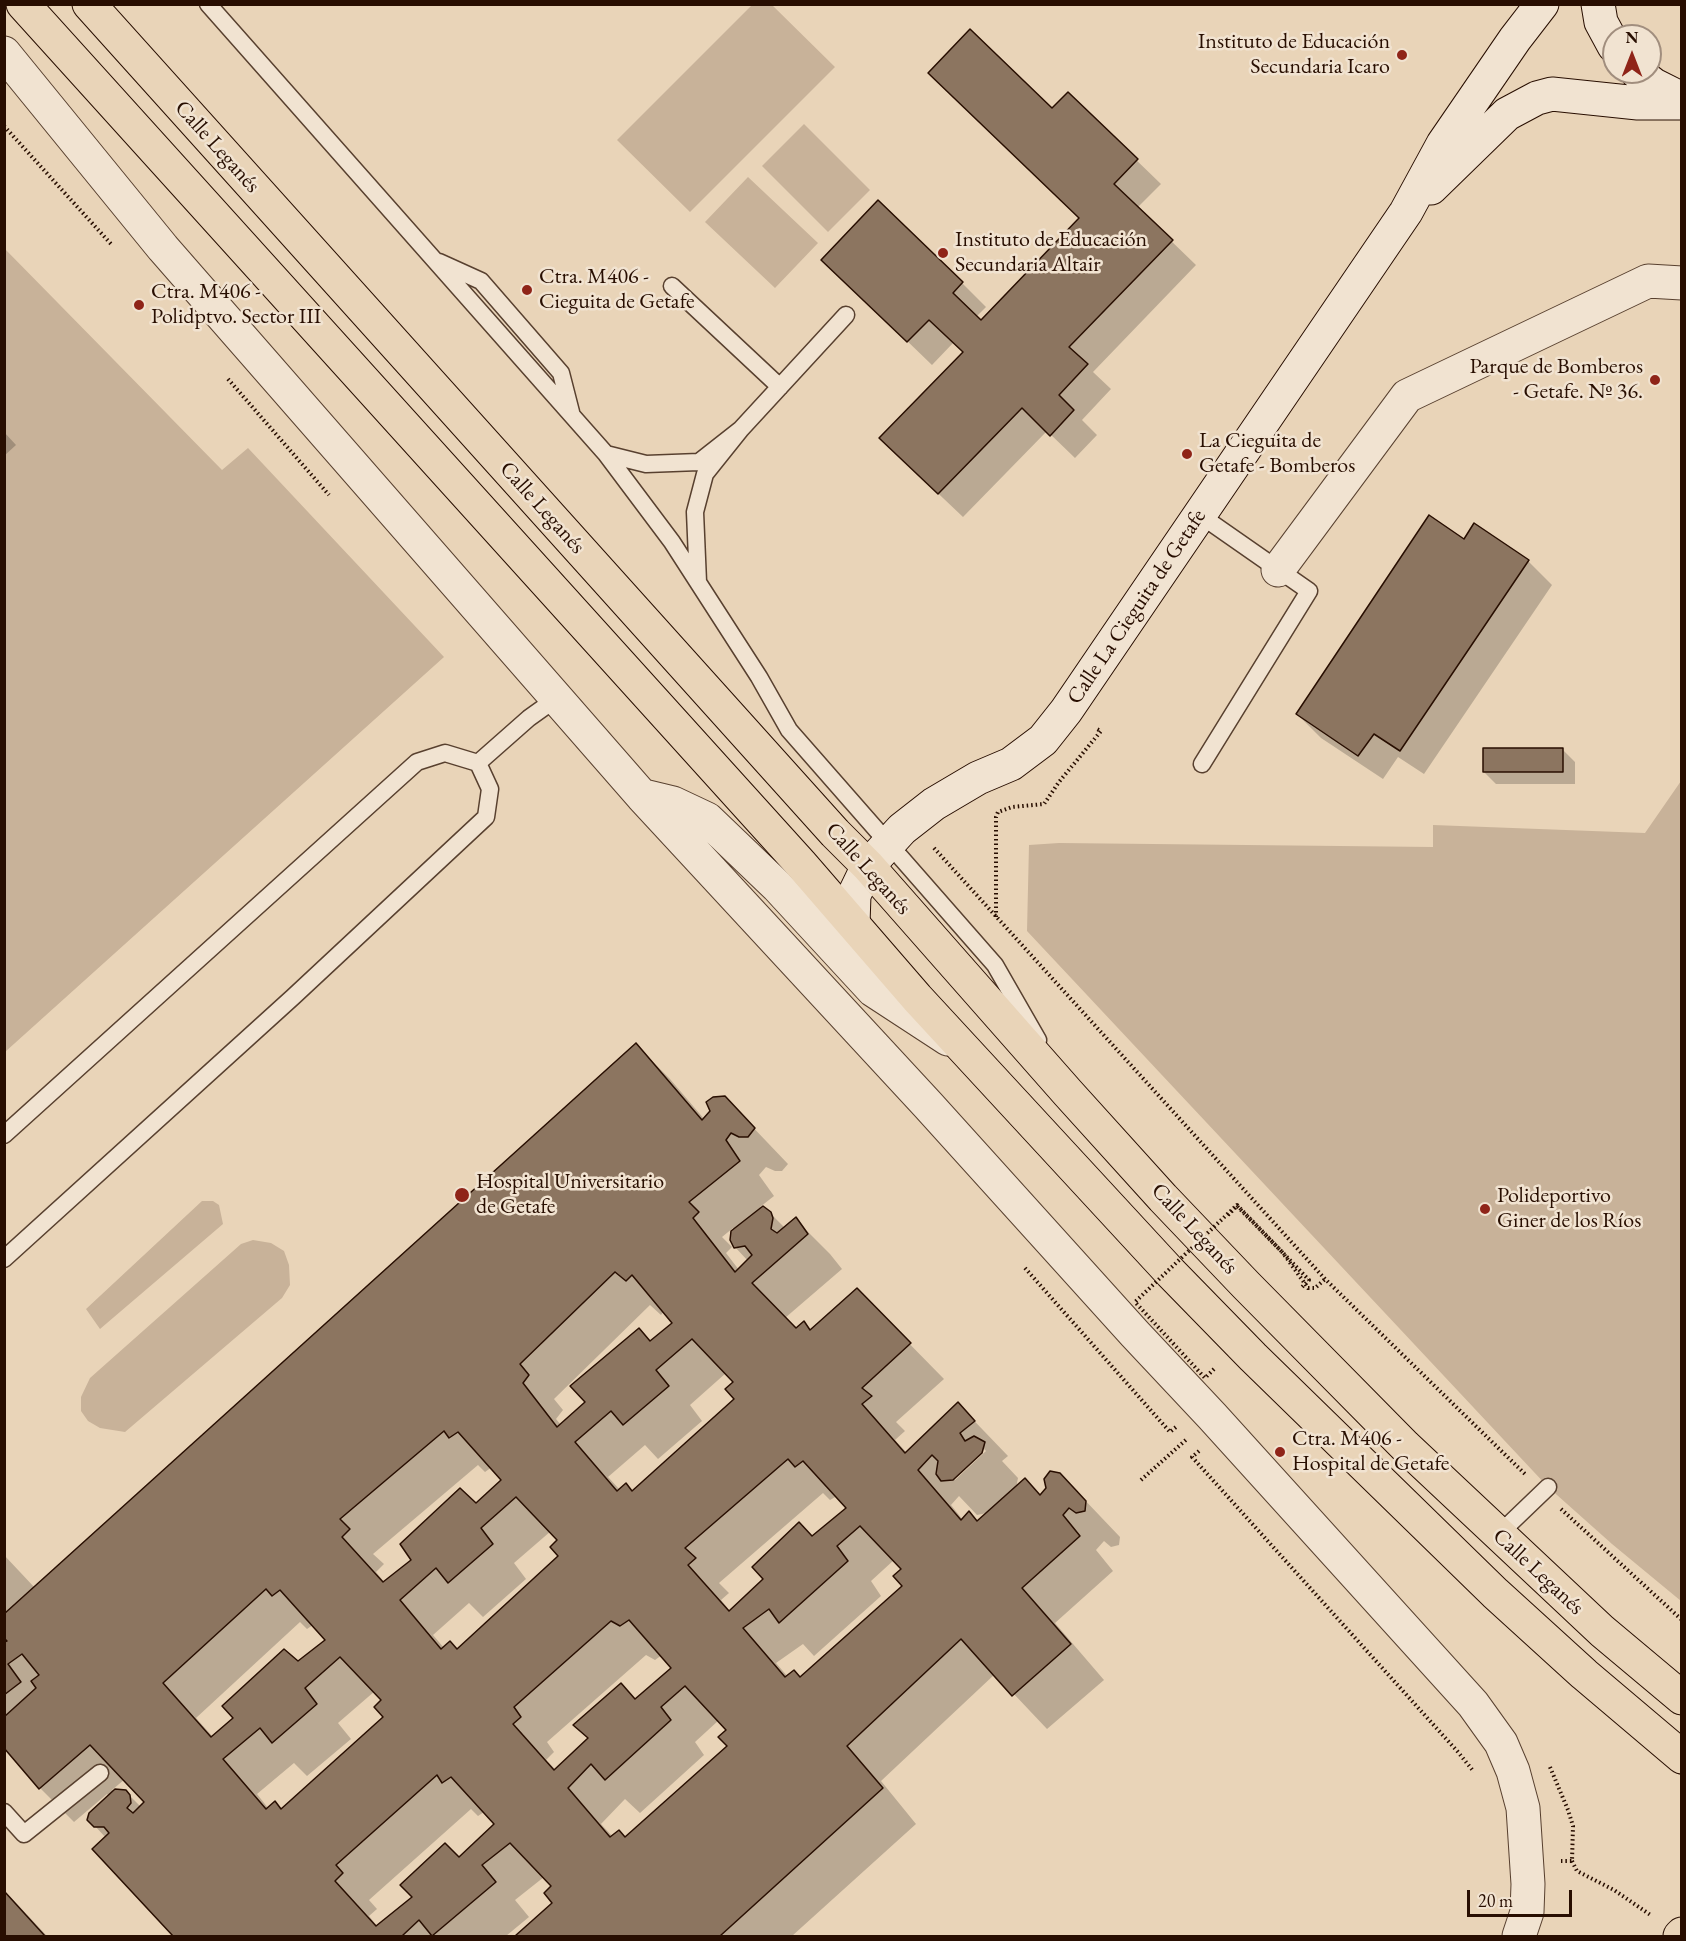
<!DOCTYPE html>
<meta charset="utf-8">
<style>
body{margin:0}
#map{position:relative;width:1686px;height:1941px;overflow:hidden;background:#e9d4b8;font-family:"EB Garamond",serif}
canvas{display:block}
.frame{position:absolute;inset:0;border:6px solid #280e01;pointer-events:none}
.north{position:absolute;left:1602px;top:24px;width:60px;height:60px;box-sizing:border-box;background:#f1e3d1;border:2px solid #a18e7e;border-radius:50%;rotate:0deg;font-size:16px;font-weight:700;line-height:24px;text-align:center;color:#280e01}
.north::after{content:'';display:block;margin:auto;width:21px;height:27px;background:#8f2418;clip-path:polygon(50% 0,100% 100%,50% 72%,0 100%)}
.scale{position:absolute;left:1467px;top:1890px;width:105px;height:27px;box-sizing:border-box;border:3px solid #280e01;border-top:0;padding-left:8px;font-size:18px;line-height:21px;white-space:nowrap;color:#280e01;-webkit-text-stroke:4px #f1e3d1;paint-order:stroke}
</style>
<div id="map">
<canvas width="1686" height="1941"></canvas>
<div class="frame"></div>
<div class="north">N</div>
<div class="scale">20 m</div>
</div>
<script>
const ctx = document.querySelector('canvas').getContext('2d');
ctx.lineJoin = 'round';
function fillPath(path, color) { ctx.fillStyle = color; ctx.fill(path, 'evenodd'); }
const toPath = rows => new Path2D(rows.map(r => 'M' + r).join(''));
function trace(path, color, width, dash) { ctx.strokeStyle = color; ctx.lineWidth = width; ctx.lineCap = dash ? 'butt' : 'round'; ctx.setLineDash(dash || []); ctx.stroke(path); }
function label(font, color, halo, rows, align = 'center') {
  ctx.font = font + ' "EB Garamond",serif'; ctx.lineWidth = 5; ctx.setLineDash([]); ctx.textBaseline = 'middle'; ctx.strokeStyle = halo; ctx.fillStyle = color; for (const [text, x, y, turn = 0] of rows) {
    ctx.save(); ctx.translate(x, y); ctx.rotate((+turn || 0) * Math.PI / 180); ctx.textAlign = isNaN(turn) ? turn : align; if (halo) ctx.strokeText(text, 0, 0); ctx.fillText(text, 0, 0); ctx.restore();
  }
}
const green = toPath([
 [752,5,772,5,835,67,690,212,617,140],
 [804,124,870,190,828,232,762,166],
 [748,177,818,243,775,288,705,222],
 [4,248,222,470,248,448,444,657,5,1052],
 [1681,781,1681,1601,1612,1544,1548,1487,1027,931,1029,845,1059,843,1433,847,1433,825,1645,833],
 [202,1201,213,1201,219,1205,223,1224,100,1329,86,1309],
 [253,1240,271,1243,284,1251,289,1265,290,1285,282,1298,125,1432,100,1428,88,1421,81,1411,81,1397,90,1378,241,1244]
]);
const shadow = toPath([
 [1068,94,1161,184,1137,208,1196,265,1093,372,1111,389,1082,420,1097,435,1075,458,1047,431,963,517,905,462,964,352,954,342,932,365,847,283,962,283,986,307,976,317,981,322,1081,219,1052,110],
 [4,432,16,445,4,456],
 [1465,541,1528,561,1552,585,1424,774,1398,757,1383,779,1321,738,1297,714],
 [1563,750,1575,762,1575,784,1496,784,1484,772],
 [636,1045,670,1079,705,1120,725,1098,788,1164,782,1171,775,1171,766,1167,759,1175,774,1196,760,1207,770,1213,785,1228,795,1219,830,1254,842,1269,785,1318,796,1330,803,1323,811,1331,891,1325,944,1379,896,1422,905,1431,895,1440,907,1453,958,1404,1008,1456,1002,1461,1018,1478,1016,1488,1025,1480,1041,1496,1060,1474,1120,1537,1119,1545,1111,1547,1104,1541,1096,1550,1113,1571,1055,1623,1104,1680,1047,1729,995,1674,881,1781,916,1824,792,1936,517,1936,555,1903,553,1886,544,1877,515,1900,529,1917,506,1936,175,1936,94,1849,106,1838,95,1826,109,1796,107,1794,74,1822,40,1788,4,1745,4,1644,9,1641,4,1636,4,1555,35,1588],
 [733,1228,732,1239,735,1247,748,1261,739,1270,726,1253,732,1247,722,1237],
 [650,1305,661,1315,664,1311,675,1324,651,1342,639,1330,587,1402,561,1425,556,1419,563,1410,554,1399],
 [726,1373,735,1382,736,1399,633,1492,620,1490,608,1477,645,1445,658,1459,702,1421,690,1405],
 [984,1449,986,1451,955,1480,953,1477],
 [478,1465,485,1472,492,1467,503,1480,476,1506,385,1583,376,1572,384,1564,373,1554],
 [823,1493,830,1500,837,1496,848,1508,813,1537,730,1611,721,1600,729,1593,719,1583],
 [959,1496,977,1515,987,1513,978,1522,970,1513,963,1520,951,1505],
 [551,1531,560,1540,560,1557,457,1650,444,1648,433,1635,469,1603,483,1617,526,1579,514,1563],
 [894,1560,903,1569,904,1586,801,1679,788,1677,776,1663,803,1644,814,1656,881,1596,871,1581],
 [300,1622,307,1629,313,1625,327,1640,298,1663,213,1737,196,1718],
 [646,1655,655,1660,662,1655,673,1668,636,1700,621,1685,589,1738,556,1770,546,1760,554,1752,547,1742],
 [375,1691,383,1700,385,1717,282,1810,268,1808,257,1794,294,1763,307,1776,351,1739,338,1723],
 [719,1720,728,1730,729,1746,626,1839,613,1837,601,1824,625,1799,640,1813,704,1755,695,1742],
 [125,1779,147,1802,141,1807,125,1791,112,1790],
 [471,1809,478,1816,484,1812,496,1825,459,1859,378,1927,369,1916,377,1909,369,1900],
 [4,1890,47,1936,4,1936]
]);
const building = toPath([
 [970,29,1052,108,1068,92,1138,159,1114,184,1173,240,1069,347,1088,364,1059,395,1074,410,1050,436,1022,408,938,494,879,438,963,352,929,320,907,342,821,260,878,200,963,282,953,293,981,320,1079,218,928,73,970,29],
 [1429,515,1464,539,1474,523,1529,560,1400,751,1374,734,1358,756,1296,714,1429,515],
 [1483,748,1563,748,1563,772,1483,772,1483,748],
 [636,1043,702,1120,710,1111,706,1102,713,1097,725,1096,755,1128,748,1137,739,1137,731,1133,726,1140,740,1161,689,1202,699,1212,693,1218,735,1272,752,1255,745,1246,734,1248,730,1240,731,1231,763,1206,771,1212,773,1218,771,1229,777,1233,796,1217,808,1234,752,1283,796,1328,804,1321,810,1330,857,1288,911,1343,862,1388,872,1396,862,1404,905,1453,958,1402,975,1421,960,1433,965,1441,974,1436,985,1442,982,1453,953,1480,941,1481,936,1474,938,1461,932,1455,918,1470,961,1520,969,1511,977,1521,1025,1478,1040,1495,1046,1488,1044,1479,1050,1471,1060,1473,1086,1501,1085,1511,1076,1513,1069,1508,1063,1515,1080,1536,1022,1588,1071,1644,1012,1696,961,1639,847,1746,883,1788,720,1936,515,1936,552,1903,544,1893,551,1886,510,1843,482,1865,496,1882,432,1936,419,1920,402,1936,173,1936,92,1849,109,1833,104,1827,94,1827,87,1820,89,1813,115,1789,126,1790,130,1795,131,1803,127,1808,133,1813,144,1802,90,1745,39,1789,4,1748,4,1717,36,1688,31,1681,39,1675,22,1654,8,1664,21,1682,4,1695,4,1642,7,1641,4,1638,4,1614,636,1043],
 [615,1272,626,1281,632,1275,672,1323,650,1341,639,1328,570,1386,585,1402,557,1427,523,1383,529,1375,520,1364,615,1272],
 [692,1339,733,1382,725,1389,734,1399,632,1491,626,1483,617,1491,575,1442,611,1411,623,1425,669,1386,656,1370,692,1339],
 [444,1431,449,1438,458,1432,501,1480,476,1503,460,1488,400,1544,411,1560,383,1582,342,1537,350,1529,340,1519,444,1431],
 [788,1459,795,1467,803,1461,846,1508,812,1536,799,1522,752,1567,763,1579,729,1611,688,1565,696,1558,685,1548,788,1459],
 [516,1497,557,1540,550,1547,558,1556,457,1649,450,1641,441,1649,400,1600,436,1568,448,1583,493,1544,481,1528,516,1497],
 [860,1526,901,1569,893,1576,902,1586,800,1677,794,1670,785,1677,743,1628,769,1609,779,1623,848,1561,837,1546,860,1526],
 [266,1589,272,1596,280,1590,325,1640,298,1661,284,1649,222,1706,233,1718,211,1737,163,1683,266,1589],
 [629,1620,671,1668,635,1699,621,1683,573,1725,588,1738,554,1770,513,1724,521,1717,514,1707,611,1621,620,1626,629,1620],
 [340,1657,381,1700,374,1707,383,1717,281,1809,275,1801,266,1809,223,1759,260,1728,272,1743,317,1704,305,1688,340,1657],
 [685,1686,726,1730,718,1737,727,1746,625,1837,619,1830,610,1837,568,1788,591,1764,605,1780,671,1720,661,1707,685,1686],
 [437,1775,442,1783,451,1777,494,1824,459,1857,445,1843,400,1885,412,1897,376,1926,335,1881,343,1873,336,1865,437,1775],
 [4,1891,45,1936,4,1936,4,1891]
]);
const path = toPath([
 [4,126,111,244],
 [228,379,329,495],
 [934,848,1325,1279,1526,1475],
 [996,917,996,817,998,812,1012,807,1044,804,1059,782,1101,731,1095,728],
 [1228,1215,1237,1206,1283,1253,1308,1288,1315,1288,1325,1279],
 [1025,1268,1170,1432,1176,1427],
 [1199,1451,1192,1457,1458,1752,1474,1772],
 [1141,1480,1187,1439],
 [1561,1509,1682,1620],
 [1550,1767,1568,1810,1573,1826,1572,1861,1561,1861],
 [1572,1861,1577,1871,1614,1890,1652,1916]
]);
const lane = toPath([
 [208,4,606,454,672,542,759,677,789,730,995,965,1038,1040],
 [439,262,481,281,561,373,571,412],
 [672,286,780,387],
 [741,429,846,315],
 [606,454,646,464,699,462,741,429,705,474,695,512,698,582],
 [1200,515,1309,591,1202,764],
 [478,763,529,718,557,698],
 [4,1135,417,762,445,753,478,763,490,789,486,817,293,997,4,1259],
 [1498,1535,1548,1487],
 [4,1812,24,1834,100,1773]
]);
const street = toPath([
 [4,53,163,248,642,796,928,1105,1135,1334,1212,1416,1473,1704,1501,1743,1513,1771,1523,1808,1528,1884,1527,1912,1519,1936],
 [1278,570,1407,396,1648,281,1682,283],
 [644,796,673,803,707,819,777,886,873,990,948,1039]
]);
const secondary = toPath([
 [1598,4,1601,22,1614,46],
 [1637,72,1654,85,1682,99],
 [1431,188,1507,114,1537,98,1552,94,1638,103,1682,103],
 [853,924,854,895,868,866,902,829,934,804,978,778,1011,764,1043,740,1066,711,1406,212,1443,144,1515,39,1542,4]
]);
const highway = toPath([
 [23,4,801,864,917,998,1171,1273,1253,1357,1495,1593,1584,1674,1682,1757],
 [89,4,835,833,868,866,1068,1093,1163,1198,1246,1285,1405,1446,1602,1631,1682,1698],
 [1680,1936,1682,1934]
]);
const pathBridge = toPath([
 [1214,1369,1205,1378,1135,1302,1237,1205,1309,1280,1300,1289]
]);
const markers = [
 [1402,55,6,"#8f2418"],
 [943,253,6,"#8f2418"],
 [527,290,6,"#8f2418"],
 [139,305,6,"#8f2418"],
 [1655,380,6,"#8f2418"],
 [1187,454,6,"#8f2418"],
 [462,1195,8,"#8f2418"],
 [1485,1209,6,"#8f2418"],
 [1280,1452,6,"#8f2418"]
];
const poiNames = [
 ["Instituto de Educación",1390,42,"right"],
 ["Secundaria Icaro",1390,67,"right"],
 ["Instituto de Educación",955,240],
 ["Secundaria Altair",955,265],
 ["Ctra. M406 -",539,277],
 ["Cieguita de Getafe",539,302],
 ["Ctra. M406 -",151,292],
 ["Polidptvo. Sector III",151,317],
 ["Parque de Bomberos",1643,367,"right"],
 ["- Getafe. Nº 36.",1643,392,"right"],
 ["La Cieguita de",1199,441],
 ["Getafe - Bomberos",1199,466],
 ["Hospital Universitario",476,1182],
 ["de Getafe",476,1207],
 ["Polideportivo",1497,1196],
 ["Giner de los Ríos",1497,1221],
 ["Ctra. M406 -",1292,1439],
 ["Hospital de Getafe",1292,1464]
];
const streetNames = [
 ["Calle Leganés",217,147,48],
 ["Calle Leganés",542,508,48],
 ["Calle La Cieguita de Getafe",1137,607,-56],
 ["Calle Leganés",868,869,48],
 ["Calle Leganés",1194,1229,47],
 ["Calle Leganés",1538,1572,43]
];
fillPath(green, '#c8b299');
fillPath(shadow, '#0003');
fillPath(building, '#8c7560');
trace(building, '#280e01', 1.5);
trace(lane, '#58402f', 19);
trace(street, '#58402f', 35);
trace(secondary, '#280e01', 35);
trace(highway, '#280e01', 35);
trace(path, '#280e01', 4, [1.5, 3]);
trace(lane, '#f1e3d1', 16);
trace(street, '#f1e3d1', 33);
trace(secondary, '#f1e3d1', 33);
trace(highway, '#e9d4b8', 33);
trace(pathBridge, '#280e01', 4, [1.5, 3]);
for (const [x, y, r, color] of markers) { const dot = new Path2D(); dot.arc(x, y, r, 0, 2 * Math.PI); ctx.fillStyle = color; ctx.fill(dot); trace(dot, '#f1e3d1', 2); }
label('22px', '#280e01', '#f1e3d1', poiNames, 'left');
label('22px', '#280e01', '#f1e3d1', streetNames);
</script>
